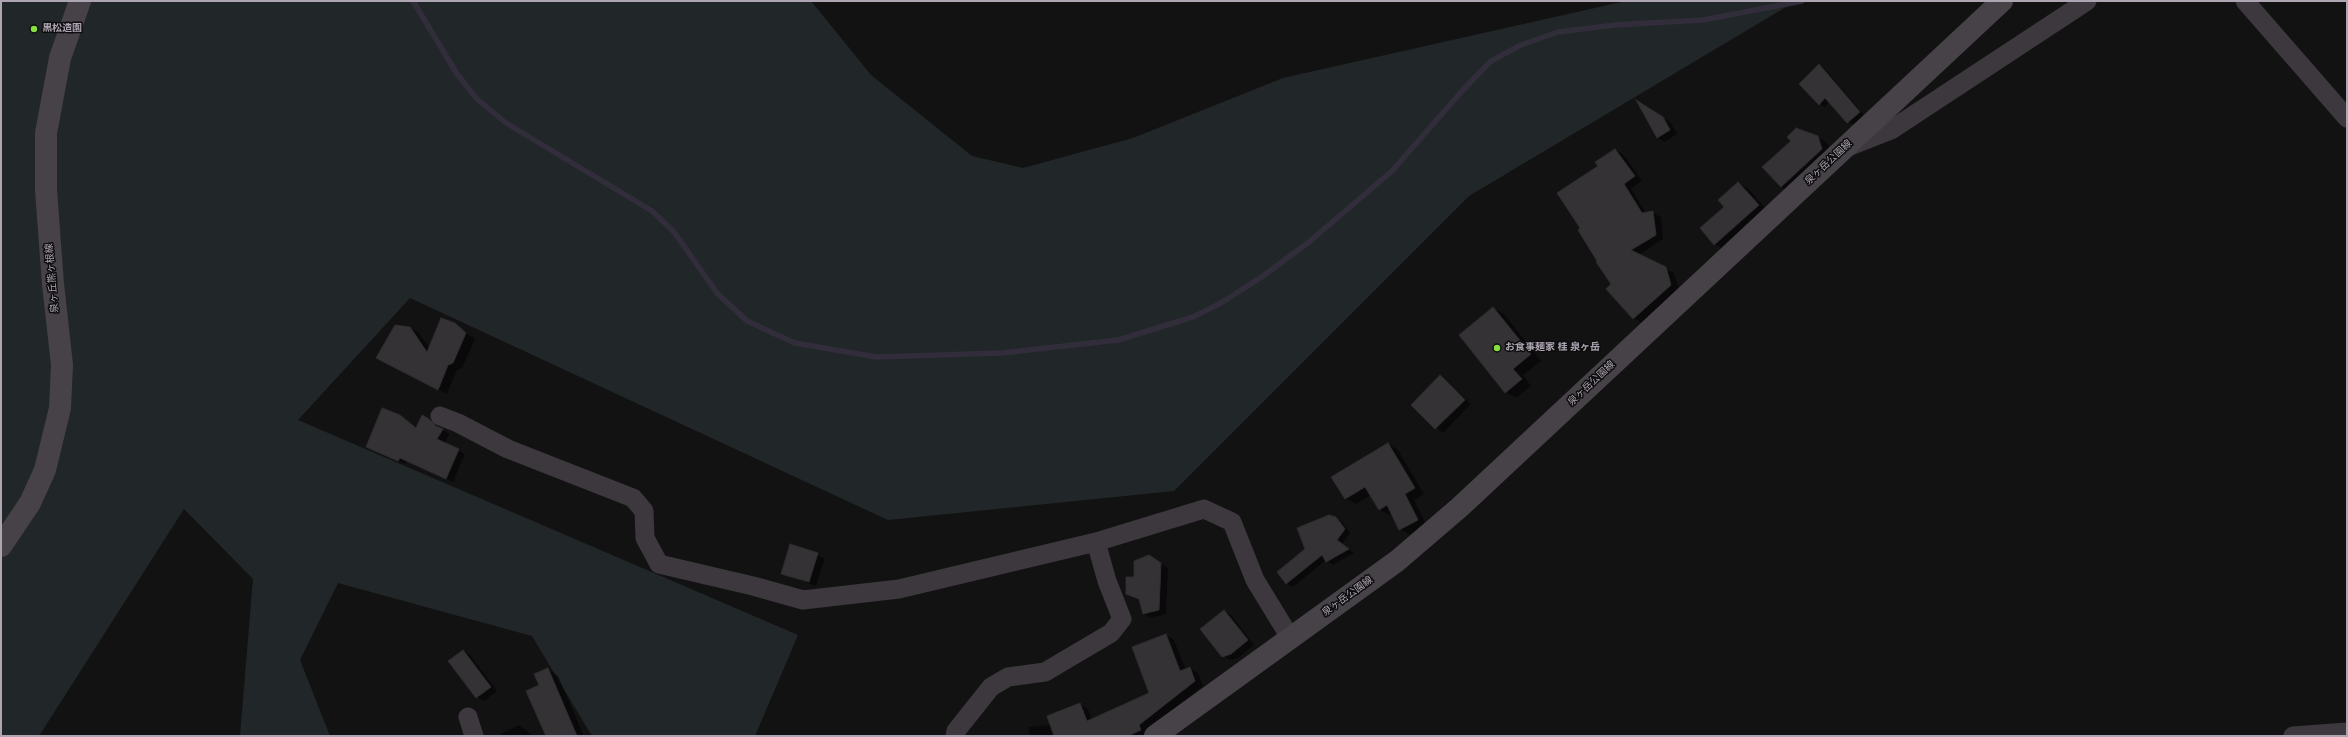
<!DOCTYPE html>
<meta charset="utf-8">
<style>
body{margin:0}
#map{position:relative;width:2348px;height:737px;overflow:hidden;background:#131213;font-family:Overpass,sans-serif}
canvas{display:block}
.frame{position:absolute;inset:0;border:2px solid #ada5b2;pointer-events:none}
</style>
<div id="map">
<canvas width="2348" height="737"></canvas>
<div class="frame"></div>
</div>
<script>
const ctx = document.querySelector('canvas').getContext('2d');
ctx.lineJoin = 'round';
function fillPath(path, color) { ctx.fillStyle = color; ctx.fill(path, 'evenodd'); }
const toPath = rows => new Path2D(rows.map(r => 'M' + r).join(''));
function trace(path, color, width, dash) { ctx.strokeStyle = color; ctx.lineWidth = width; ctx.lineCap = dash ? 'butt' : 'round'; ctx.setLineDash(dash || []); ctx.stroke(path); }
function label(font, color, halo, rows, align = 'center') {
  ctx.font = font + ' Overpass,"Noto Sans JP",sans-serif'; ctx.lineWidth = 3; ctx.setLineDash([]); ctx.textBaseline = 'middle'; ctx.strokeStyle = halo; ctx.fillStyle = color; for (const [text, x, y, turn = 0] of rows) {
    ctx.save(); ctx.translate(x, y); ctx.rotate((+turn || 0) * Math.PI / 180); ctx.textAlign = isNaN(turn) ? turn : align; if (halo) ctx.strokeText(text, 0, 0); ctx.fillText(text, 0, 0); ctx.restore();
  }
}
const green = toPath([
 [1,1,811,1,871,75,972,156,1023,168,1133,138,1283,78,1626,1,1796,1,1469,196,1174,491,888,520,410,298,298,420,798,635,755,736,592,736,532,636,338,583,300,660,330,736,240,736,253,579,184,509,39,736,1,736]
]);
const shadow = toPath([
 [1819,65,1824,68,1864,115,1853,125,1830,101,1825,107,1820,104],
 [1638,102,1670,122,1677,134,1664,142,1657,137],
 [1818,137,1828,144,1832,155,1792,193,1781,187,1792,141],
 [1615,150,1623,154,1642,181,1631,189,1646,213,1653,213,1661,217,1663,239,1639,255,1674,273,1679,290,1642,323,1634,318,1607,289,1612,284,1581,229,1599,166],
 [1738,183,1749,189,1768,212,1726,250,1715,244,1725,207],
 [1493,308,1504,314,1541,361,1523,375,1531,386,1516,398,1506,392],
 [454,324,475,339,462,368,457,370,447,394,386,363,410,328,419,333,429,348],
 [1440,377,1471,404,1443,433,1412,405],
 [399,415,417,428,423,416,449,434,444,444,465,454,453,482,407,461,405,464,367,447],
 [1388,444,1398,450,1424,494,1414,500,1427,526,1410,535,1400,529,1392,513,1389,515,1379,509,1371,495,1356,504,1345,498],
 [1336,518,1342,522,1350,533,1342,544,1354,553,1333,565,1326,560,1293,587,1287,584,1278,573,1306,550],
 [791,546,825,558,816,586,782,573],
 [1149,556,1168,568,1166,614,1151,618,1144,614,1140,600,1127,594],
 [1224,611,1231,615,1254,645,1238,658,1230,660,1223,656],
 [1166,635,1174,640,1186,670,1190,668,1198,673,1203,686,1147,730,1147,736,1030,736,1029,727,1051,725,1080,704,1088,709,1092,720,1150,693],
 [463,651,470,655,497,691,484,701,477,697,450,662],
 [548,669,558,676,584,736,547,736,540,686],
 [519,725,533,736,502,736,500,734]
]);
const stream = toPath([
 [413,1,457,74,477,99,506,123,652,211,674,232,717,293,747,321,795,343,876,357,1002,353,1118,340,1193,317,1221,303,1263,276,1309,242,1392,171,1462,91,1491,61,1521,45,1558,32,1615,25,1703,20,1802,1]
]);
const building = toPath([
 [1819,64,1860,112,1847,123,1825,98,1819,105,1799,84,1819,64],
 [1636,100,1663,117,1670,130,1657,138,1636,100],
 [1796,128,1818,136,1822,149,1781,187,1762,167,1791,141,1787,137,1796,128],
 [1615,149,1635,176,1624,184,1642,213,1653,211,1656,235,1631,250,1666,267,1671,285,1633,319,1606,289,1611,284,1596,262,1597,261,1578,230,1580,228,1557,193,1598,166,1595,162,1615,149],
 [1738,182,1759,205,1714,245,1700,228,1724,207,1718,200,1738,182],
 [1493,307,1531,354,1513,369,1522,379,1505,393,1459,335,1493,307],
 [441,318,455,323,466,333,453,363,448,365,438,390,376,358,395,325,410,327,427,352,441,318],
 [1440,375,1465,400,1435,429,1411,405,1440,375],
 [382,408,400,415,416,428,422,415,429,419,436,426,443,429,437,439,459,449,446,479,400,458,398,461,366,447,382,408],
 [1388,443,1415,488,1405,494,1418,520,1399,530,1387,505,1379,510,1365,487,1345,499,1331,477,1388,443],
 [1329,515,1336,517,1345,529,1337,540,1349,549,1326,562,1322,555,1286,584,1277,572,1305,549,1297,528,1329,515],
 [790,544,818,553,809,582,781,574,790,544],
 [1149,555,1161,563,1159,610,1143,614,1139,599,1126,594,1126,577,1134,577,1134,561,1149,555],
 [1224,610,1248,640,1231,654,1222,657,1200,629,1224,610],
 [1166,634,1180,671,1190,667,1195,681,1139,725,1141,730,1128,736,1054,736,1047,716,1080,703,1087,721,1149,693,1132,647,1166,634],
 [463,650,491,687,476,698,448,661,463,650],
 [548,668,577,736,546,736,526,691,539,685,534,674,548,668]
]);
const street = toPath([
 [2245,1,2347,118],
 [1848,147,1891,130,2087,1],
 [440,416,458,423,508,449,633,498,644,511,645,538,659,564,753,586,803,600,899,589,1096,542,1204,509,1232,522,1255,580,1291,639],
 [468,717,474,736],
 [955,736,956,731,991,687,1008,677,1045,672,1111,633,1122,619,1107,581,1096,542],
 [2293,736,2347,732]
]);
const secondary = toPath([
 [1,546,30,503,45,470,60,408,62,365,53,284,46,190,46,133,60,58,80,1],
 [1155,736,1397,561,1460,507,2002,1]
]);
const markers = [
 [34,29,4,"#86df3e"],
 [1497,348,4,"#86df3e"]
];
const poiNames = [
 ["黒松造園",42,29],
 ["お食事麺家 桂 泉ヶ岳",1505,348]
];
const streetNames = [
 ["泉ヶ岳公園線",1829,163,-43],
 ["泉ヶ丘熊ヶ根線",53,278,-95],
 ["泉ヶ岳公園線",1592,384,-43],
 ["泉ヶ岳公園線",1348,597,-36]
];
fillPath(green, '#212728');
fillPath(shadow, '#0007');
trace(stream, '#322d3b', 5.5);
fillPath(building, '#343235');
trace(building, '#2f2c2f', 1);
trace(street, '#3c383d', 19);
trace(secondary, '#464248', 22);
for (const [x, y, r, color] of markers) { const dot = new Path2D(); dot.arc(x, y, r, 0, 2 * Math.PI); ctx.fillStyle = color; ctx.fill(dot); trace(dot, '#0e0d0e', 1.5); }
label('bold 10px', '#ada5b2', '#0e0d0e', poiNames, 'left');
label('10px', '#ada5b2', '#0e0d0e', streetNames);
</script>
